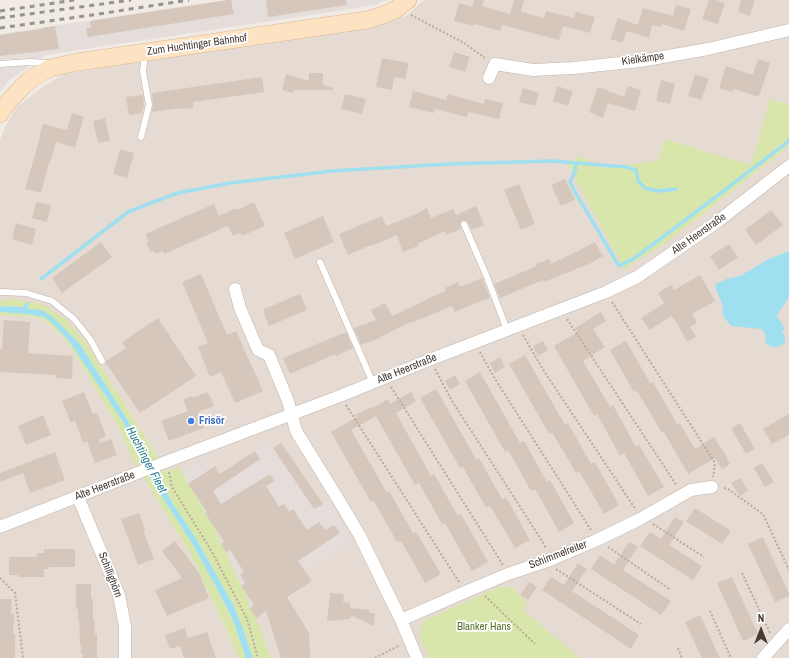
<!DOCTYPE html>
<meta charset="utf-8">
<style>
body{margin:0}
#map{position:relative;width:789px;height:658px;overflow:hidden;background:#f2ebe4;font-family:"Archivo Narrow",sans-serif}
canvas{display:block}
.north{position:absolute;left:741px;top:610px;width:40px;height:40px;-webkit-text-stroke:3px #fff;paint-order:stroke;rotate:0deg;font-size:11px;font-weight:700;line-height:16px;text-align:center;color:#443a34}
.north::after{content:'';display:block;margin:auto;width:14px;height:18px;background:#443a34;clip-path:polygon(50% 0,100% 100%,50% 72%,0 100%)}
</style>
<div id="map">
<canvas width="789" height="658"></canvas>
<div class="north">N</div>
</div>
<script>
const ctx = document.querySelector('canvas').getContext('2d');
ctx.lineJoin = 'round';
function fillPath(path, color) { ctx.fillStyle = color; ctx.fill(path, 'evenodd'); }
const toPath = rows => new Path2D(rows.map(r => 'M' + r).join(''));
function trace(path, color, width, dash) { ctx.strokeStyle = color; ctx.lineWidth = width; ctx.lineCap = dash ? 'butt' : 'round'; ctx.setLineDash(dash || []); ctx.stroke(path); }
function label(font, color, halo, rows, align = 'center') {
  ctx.font = font + ' "Archivo Narrow",sans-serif'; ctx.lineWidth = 3.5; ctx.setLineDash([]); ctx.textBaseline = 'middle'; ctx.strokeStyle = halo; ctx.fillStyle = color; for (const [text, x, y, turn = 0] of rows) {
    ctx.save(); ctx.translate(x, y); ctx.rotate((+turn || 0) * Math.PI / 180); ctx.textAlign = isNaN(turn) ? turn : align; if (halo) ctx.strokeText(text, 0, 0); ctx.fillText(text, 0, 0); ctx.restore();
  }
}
const residential = toPath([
 [424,0,789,0,789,658,271,658,256,618,164,473,155,453,85,341,11,299,0,301,0,140,5,127,17,107,41,88,64,74,217,49,379,25,406,16],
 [0,315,32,317,43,319,53,328,68,343,118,426,134,460,191,555,224,625,238,658,0,658]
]);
const industrial = toPath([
 [227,0,387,0,376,5,46,55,8,81,0,92,0,34],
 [267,442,273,448,281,443,322,504,329,499,352,541,306,572,312,581,256,618,250,608,247,595,241,586,226,552,221,544,216,530,205,513,199,501,188,484,182,472,210,459,220,474]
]);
const green = toPath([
 [770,99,789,104,789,146,666,243,624,269,567,163,580,156,602,168,657,161,665,139,751,165],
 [11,299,42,304,65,319,85,341,155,453,164,472,179,467,188,484,199,501,205,513,216,530,221,544,226,552,241,586,247,595,250,608,256,618,271,658,253,658,242,626,234,606,194,535,171,501,148,454,127,419,80,344,55,319,21,307,0,306,0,301],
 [0,312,26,314,44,317,53,324,69,341,123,422,153,483,193,545,216,587,233,620,246,658,238,658,224,625,191,555,133,460,118,426,68,343,53,328,43,319,32,317,0,315],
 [499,587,512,587,527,602,523,610,580,658,429,658,419,635,423,621]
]);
const water = toPath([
 [789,251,789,297,777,315,785,329,782,332,785,337,785,342,779,347,772,347,765,344,766,336,762,329,731,326,723,316,723,308,721,301,715,286,716,284,729,278,740,276,767,260],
 [0,306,21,307,44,311,55,319,80,344,127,419,148,454,171,501,194,535,234,606,242,626,253,658,246,658,233,620,216,587,193,545,153,483,123,422,69,341,53,324,44,317,26,314,0,312]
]);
const stream = toPath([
 [576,163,575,171,570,182,575,192,619,266,633,259,671,231,785,144,789,140],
 [41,279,128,212,156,201,178,193,230,183,332,171,449,164,552,161,626,167,636,170,638,181,645,188,657,191,676,189],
 [23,311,27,304]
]);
const building = toPath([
 [228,0,231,0,234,14,88,37,86,28,91,28,90,21],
 [266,0,346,0,347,5,268,17],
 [474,0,484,0,482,6,510,14,514,0,524,0,521,12,544,18,546,11,574,18,576,12,595,17,590,33,563,26,559,40,502,25,500,31,474,24,473,26,454,21,459,3,472,7],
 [709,0,716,0,725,3,718,24,702,19],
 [741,0,755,0,750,16,738,12],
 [676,5,691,9,684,31,662,24,660,27,652,25,649,38,627,31,622,43,610,39,618,18,638,25,643,8,673,16],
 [55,26,59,49,0,56,0,35,42,29,42,28],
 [454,52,470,57,465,72,449,67],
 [382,58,409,63,405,79,394,77,392,90,376,87],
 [758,59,770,63,759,97,734,89,732,92,719,88,726,66,753,75],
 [309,73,323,73,323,85,333,88,333,90,294,90,293,93,282,90,286,74,309,81],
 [695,74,709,79,701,100,688,96],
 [262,77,264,92,193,102,193,108,179,109,179,108,152,112,153,105,152,93],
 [661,80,675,84,670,104,656,101],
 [557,86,573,91,568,106,553,101],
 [628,86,641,90,635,111,608,103,603,118,589,112,598,87,624,97],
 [523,88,539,93,535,106,519,102],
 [413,91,446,100,448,94,484,104,485,99,503,103,499,119,468,112,467,117,435,109,434,113,409,107],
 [345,94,366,99,362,114,341,109],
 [143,95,144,105,142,113,129,115,126,97],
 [72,113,84,117,75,148,56,142,50,163,49,163,41,193,25,189,40,137,39,137,43,124,67,130],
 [105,118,110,141,98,143,93,121],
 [120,149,134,153,127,178,113,174],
 [565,179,575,200,561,206,551,185],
 [519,184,535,224,521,230,504,190],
 [36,202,51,205,47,222,32,218],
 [254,202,265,226,242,236,240,233,233,236,228,226,164,254,163,251,155,254,154,251,151,252,146,242,149,241,145,234,214,204,219,216,236,208,237,210],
 [476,206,484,225,472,230,467,221,463,220,460,223,461,229,446,235,445,231,417,244,418,246,403,252,397,235,371,246,371,245,348,255,339,234,382,216,386,226,414,215,427,208,431,218,453,209,456,215],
 [771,210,783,225,756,245,745,230],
 [323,216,334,242,295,259,284,233],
 [16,223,36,229,32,245,12,239],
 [101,242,112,257,62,293,52,278],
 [595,242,603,256,591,263,544,282,543,280,500,298,494,284,537,266,536,264,549,259,551,264,576,252],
 [729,244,738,257,719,270,710,256],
 [201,274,227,335,236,331,263,391,235,403,221,372,210,377,198,347,208,343,182,282],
 [700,275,715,301,692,314,697,323,690,327,696,337,687,342,674,318,673,319,671,316,650,330,641,318,664,303,658,293,671,285,674,290],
 [482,278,490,298,476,303,455,312,452,306,411,323,410,322,377,339,361,345,354,328,376,320,371,310,385,303,392,316,426,300,426,299,446,291,445,288,458,282,460,287],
 [300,294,307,310,269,326,264,313,264,309],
 [601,312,606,321,593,329,605,347,583,361,610,407,613,405,636,447,639,445,664,487,648,496,624,453,620,456,597,414,594,416,554,346,578,332,575,328],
 [158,318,196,376,140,413,106,363,106,361,126,348,122,342],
 [4,320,30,322,28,353,73,356,72,379,56,378,56,375,0,372,0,349,2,349],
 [346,332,353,348,336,356,335,354,290,374,283,358],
 [543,341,548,350,538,356,533,346],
 [626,341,650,383,653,382,677,424,680,423,695,449,714,437,728,459,727,460,730,464,722,469,715,458,688,474,664,432,662,433,637,391,634,392,610,350],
 [525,355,565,425,568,423,591,464,595,462,619,505,604,514,579,471,576,473,552,432,549,434,509,364],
 [500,357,505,367,495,373,490,363],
 [480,372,520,443,524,441,547,482,550,480,574,523,559,532,535,489,531,491,508,450,505,452,465,381],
 [455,375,460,384,450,390,445,381],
 [436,389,476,459,479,458,502,499,506,497,530,540,515,548,490,506,486,508,463,467,460,468,420,398],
 [84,392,93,414,97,413,106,436,99,440,100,443,111,439,117,455,95,463,87,441,83,443,75,421,71,423,62,401],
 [207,392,211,398,214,406,198,412,204,428,169,441,161,421,188,411,183,400,192,396,193,398],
 [411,392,416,401,396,413,431,476,434,474,458,516,461,514,488,562,472,571,445,523,442,524,419,483,415,485,376,416,351,430,387,493,389,491,413,533,416,532,441,574,425,583,401,541,397,542,373,500,371,502,331,432,357,417,355,415,371,407,372,408,388,399,390,404],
 [789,414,789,435,772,444,763,429],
 [43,415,51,435,26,445,18,426],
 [740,423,755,449,746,454,731,428],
 [281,443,323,504,314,509,273,448],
 [255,451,260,459,213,491,221,504,270,474,274,481,266,486,279,507,284,504,289,512,293,509,307,530,319,522,325,530,334,525,340,533,298,561,312,581,287,597,309,633,310,658,281,658,266,611,256,618,250,608,254,605,241,586,245,583,240,574,244,572,230,550,226,552,221,544,224,542,205,513,207,512,188,484,215,466,220,474],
 [55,452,65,480,30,493,23,473,0,482,0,473],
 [762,463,774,482,765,487,754,468],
 [740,478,748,490,740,496,731,483],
 [695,508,731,531,722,544,686,521],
 [139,513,145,530,143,530,154,559,138,565,121,519],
 [675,517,684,522,669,545,702,566,693,580,640,546,650,532,661,539],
 [763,537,789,594,789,596,775,602,748,544],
 [175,541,199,573,209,598,167,616,155,590,182,578,162,551],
 [629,542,638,547,623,570,671,601,661,615,591,569,600,555,614,565],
 [44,549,75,549,75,567,49,567,49,569,44,569,44,577,18,577,18,575,9,575,9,557,37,557,37,553,44,553],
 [578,563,587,569,572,591,639,635,631,649,542,590,551,577,564,585],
 [732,577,758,634,743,641,717,583],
 [529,582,537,587,528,600,520,595],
 [76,584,91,584,91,599,93,599,93,619,94,619,95,634,97,634,97,658,83,658,83,654,81,654,81,645,80,645,79,619,78,619,78,609,76,609],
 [330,593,344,594,343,602,350,603,350,608,370,610,369,613,375,613,374,626,352,616,350,619,327,621],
 [0,599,12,599,11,614,14,614,13,634,15,634,15,658,0,658],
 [700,615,717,652,720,658,702,658,685,622],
 [185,628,188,638,207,632,216,658,184,658,180,646,170,649,165,635]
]);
const path = toPath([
 [411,15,464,43,485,58],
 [612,302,715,463,713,477],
 [567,319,677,486],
 [523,335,542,368,636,510],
 [480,352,492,374,591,530],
 [435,369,452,401,544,544,546,549],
 [391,387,503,565],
 [346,405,459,582],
 [169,472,172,487,212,552,247,619,258,658],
 [724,488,728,489,763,514,789,570],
 [653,524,704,557],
 [608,547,671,590],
 [556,569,641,624],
 [742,573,770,633],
 [0,578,15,593,23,658],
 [485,596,535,644],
 [710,611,731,658],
 [678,648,682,658],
 [375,658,400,645]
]);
const lane = toPath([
 [0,64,30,62,49,63],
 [141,137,149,105,143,71,145,54],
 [464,224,487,277,507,330],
 [320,262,373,383],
 [0,292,26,293,52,301,74,319,90,339,102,361]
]);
const street = toPath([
 [489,78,495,64,533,70,573,68,640,61,708,49,789,30],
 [235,289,240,308,258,350,269,355,288,401,296,431,338,499,360,536,379,575,401,620,417,658],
 [78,497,119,595,125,626,125,658],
 [0,527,168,461,340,396,429,360,606,292,637,277,717,222,789,166],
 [401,620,465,592,508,574,550,560,597,540,640,519,691,490,712,487],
 [763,658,789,629]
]);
const secondary = toPath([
 [0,114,9,101,24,85,32,78,50,68,78,62,367,20,383,15,395,10,408,0]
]);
const rail = toPath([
 [0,11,75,0],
 [0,18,131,0],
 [0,28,92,15,189,0]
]);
const markers = [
 [191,421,4,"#3f7fe0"]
];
const streetNames = [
 ["Zum Huchtinger Bahnhof",197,45,-8],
 ["Kielkämpe",643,59,-8],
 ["Alte Heerstraße",699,234,-35],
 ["Alte Heerstraße",407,369,-22],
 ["Alte Heerstraße",105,486,-21],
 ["Schimmelreiter",558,555,-21],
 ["Schillighörn",110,575,69]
];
const shopNames = [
 ["Frisör",199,421]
];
const parkNames = [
 ["Blanker Hans",484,627]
];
const waterNames = [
 ["Huchtinger Fleet",146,460,62]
];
fillPath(residential, '#e6dbd2');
fillPath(industrial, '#e4ddd9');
fillPath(green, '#d8e6ac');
fillPath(water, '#a0dfef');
trace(stream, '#a0dfef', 3.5);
fillPath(building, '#d6c7bc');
trace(lane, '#c0b3aa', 7);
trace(street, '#c0b3aa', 13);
trace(secondary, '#d4b796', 18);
trace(path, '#bea998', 2, [2, 2]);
trace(lane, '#fff', 6);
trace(street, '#fff', 12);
trace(secondary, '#fee3c2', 17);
trace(rail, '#949494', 3, [5, 5]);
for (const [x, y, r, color] of markers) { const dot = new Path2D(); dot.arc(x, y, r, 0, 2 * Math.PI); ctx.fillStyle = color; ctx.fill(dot); trace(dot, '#fff', 1.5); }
label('11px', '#443a34', '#fff', streetNames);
label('bold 11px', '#366cbe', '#fff', shopNames, 'left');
label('11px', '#557429', '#fff', parkNames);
label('italic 12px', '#2a7f96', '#fff', waterNames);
</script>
